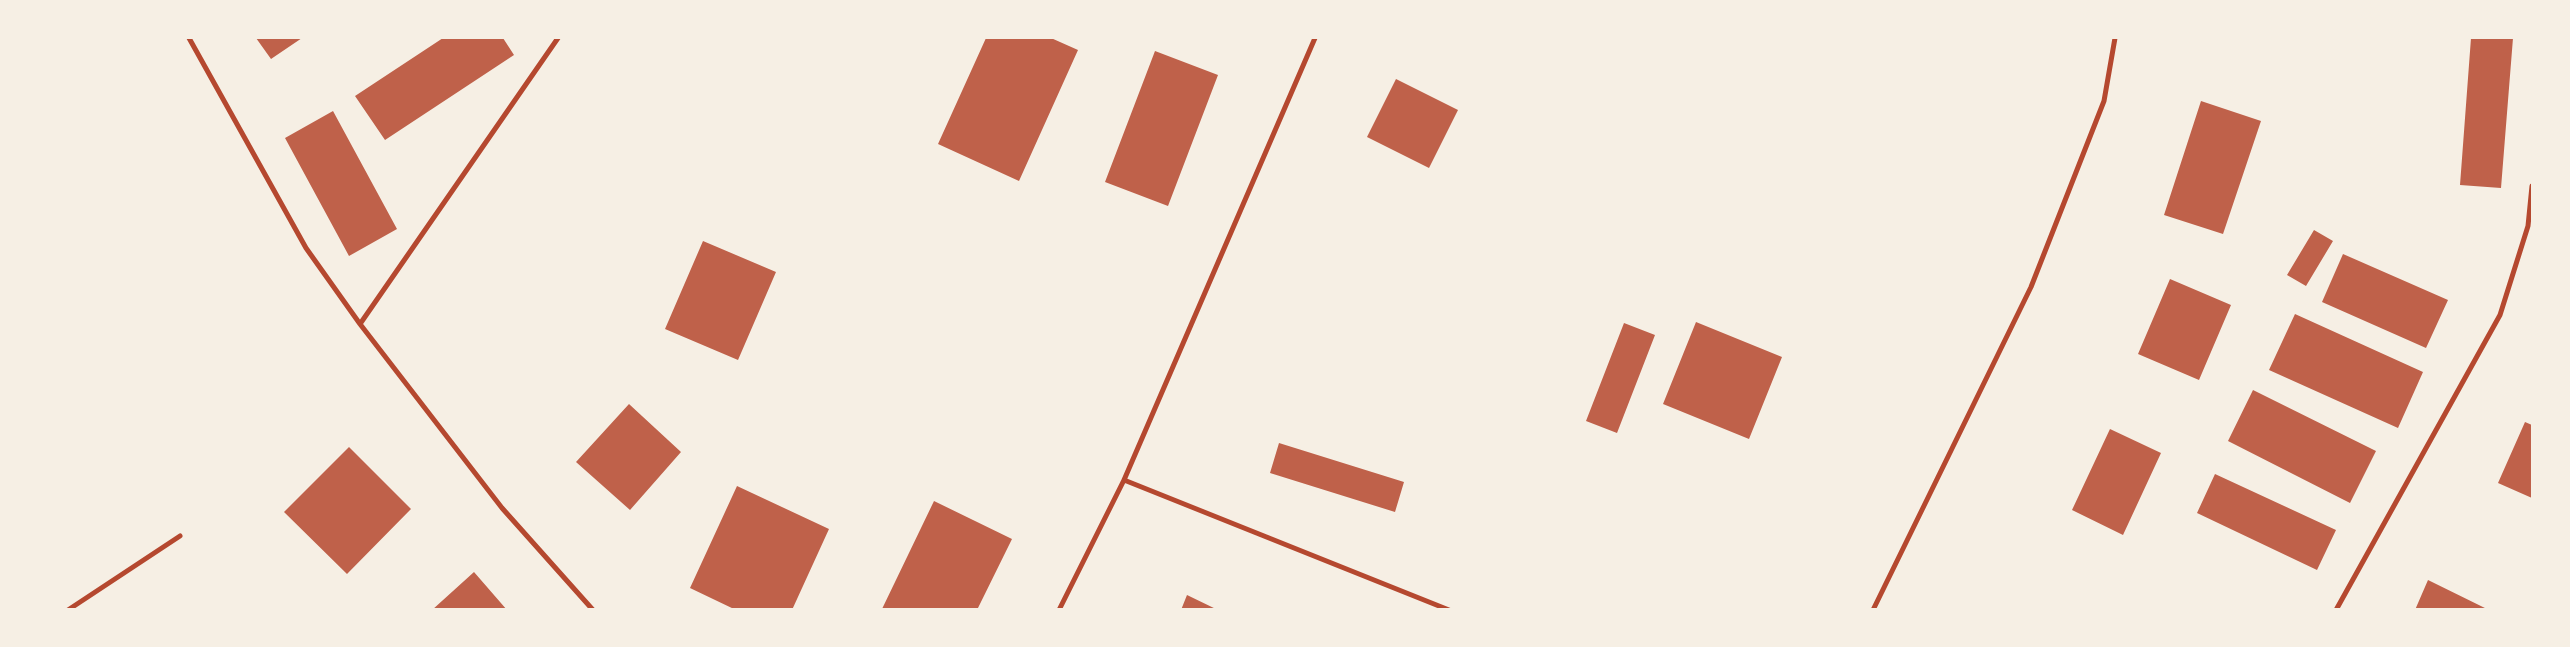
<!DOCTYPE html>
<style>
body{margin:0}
#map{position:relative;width:2570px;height:647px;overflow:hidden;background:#f6efe4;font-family:Figtree,sans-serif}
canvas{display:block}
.frame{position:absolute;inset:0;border:39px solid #f6efe4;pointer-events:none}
</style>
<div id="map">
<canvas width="2570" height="647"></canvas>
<div class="frame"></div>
</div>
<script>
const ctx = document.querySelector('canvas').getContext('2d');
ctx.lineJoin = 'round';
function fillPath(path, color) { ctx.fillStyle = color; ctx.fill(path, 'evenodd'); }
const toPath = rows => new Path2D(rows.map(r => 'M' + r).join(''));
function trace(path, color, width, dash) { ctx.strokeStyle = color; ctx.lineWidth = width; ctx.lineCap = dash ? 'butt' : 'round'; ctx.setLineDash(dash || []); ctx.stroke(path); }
const building = toPath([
 [256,38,302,38,271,59],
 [443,38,503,38,514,55,385,140,355,96],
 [986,38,1051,38,1078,50,1019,181,938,144],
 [2471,38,2513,38,2501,188,2460,185],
 [1155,51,1218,75,1168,206,1105,182],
 [1396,79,1458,110,1429,168,1367,137],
 [2201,101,2261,121,2223,234,2164,215],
 [333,111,397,229,349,256,285,138],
 [2314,230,2333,241,2306,286,2287,275],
 [703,241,776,272,738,360,665,329],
 [2343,254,2448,300,2426,348,2322,302],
 [2170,279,2231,305,2199,380,2138,354],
 [2295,314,2423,372,2398,428,2269,370],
 [1696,322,1782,357,1749,439,1663,404],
 [1624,323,1655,335,1617,433,1586,421],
 [2253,390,2376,451,2350,503,2228,441],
 [629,404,681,452,630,510,576,462],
 [2525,422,2532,425,2532,498,2498,483],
 [2110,429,2161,453,2123,535,2072,510],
 [1279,443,1404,482,1395,512,1270,473],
 [349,447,411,509,347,574,284,512],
 [2215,474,2336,530,2317,570,2197,513],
 [737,486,829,529,792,610,736,610,690,588],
 [934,501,1012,539,977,610,883,610,882,609],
 [474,572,507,610,432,610],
 [2428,580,2489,610,2415,610],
 [1187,595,1218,610,1181,610]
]);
const minor = toPath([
 [189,38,306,248,360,324,502,508,593,610],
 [360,324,558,38],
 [1124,480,1449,610],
 [68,610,180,536],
 [1059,610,1124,480,1315,38],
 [1873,610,2031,287,2104,101,2115,38],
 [2336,610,2500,315,2528,226,2532,186]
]);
fillPath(building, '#bf614a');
trace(minor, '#b5482f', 5);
</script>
